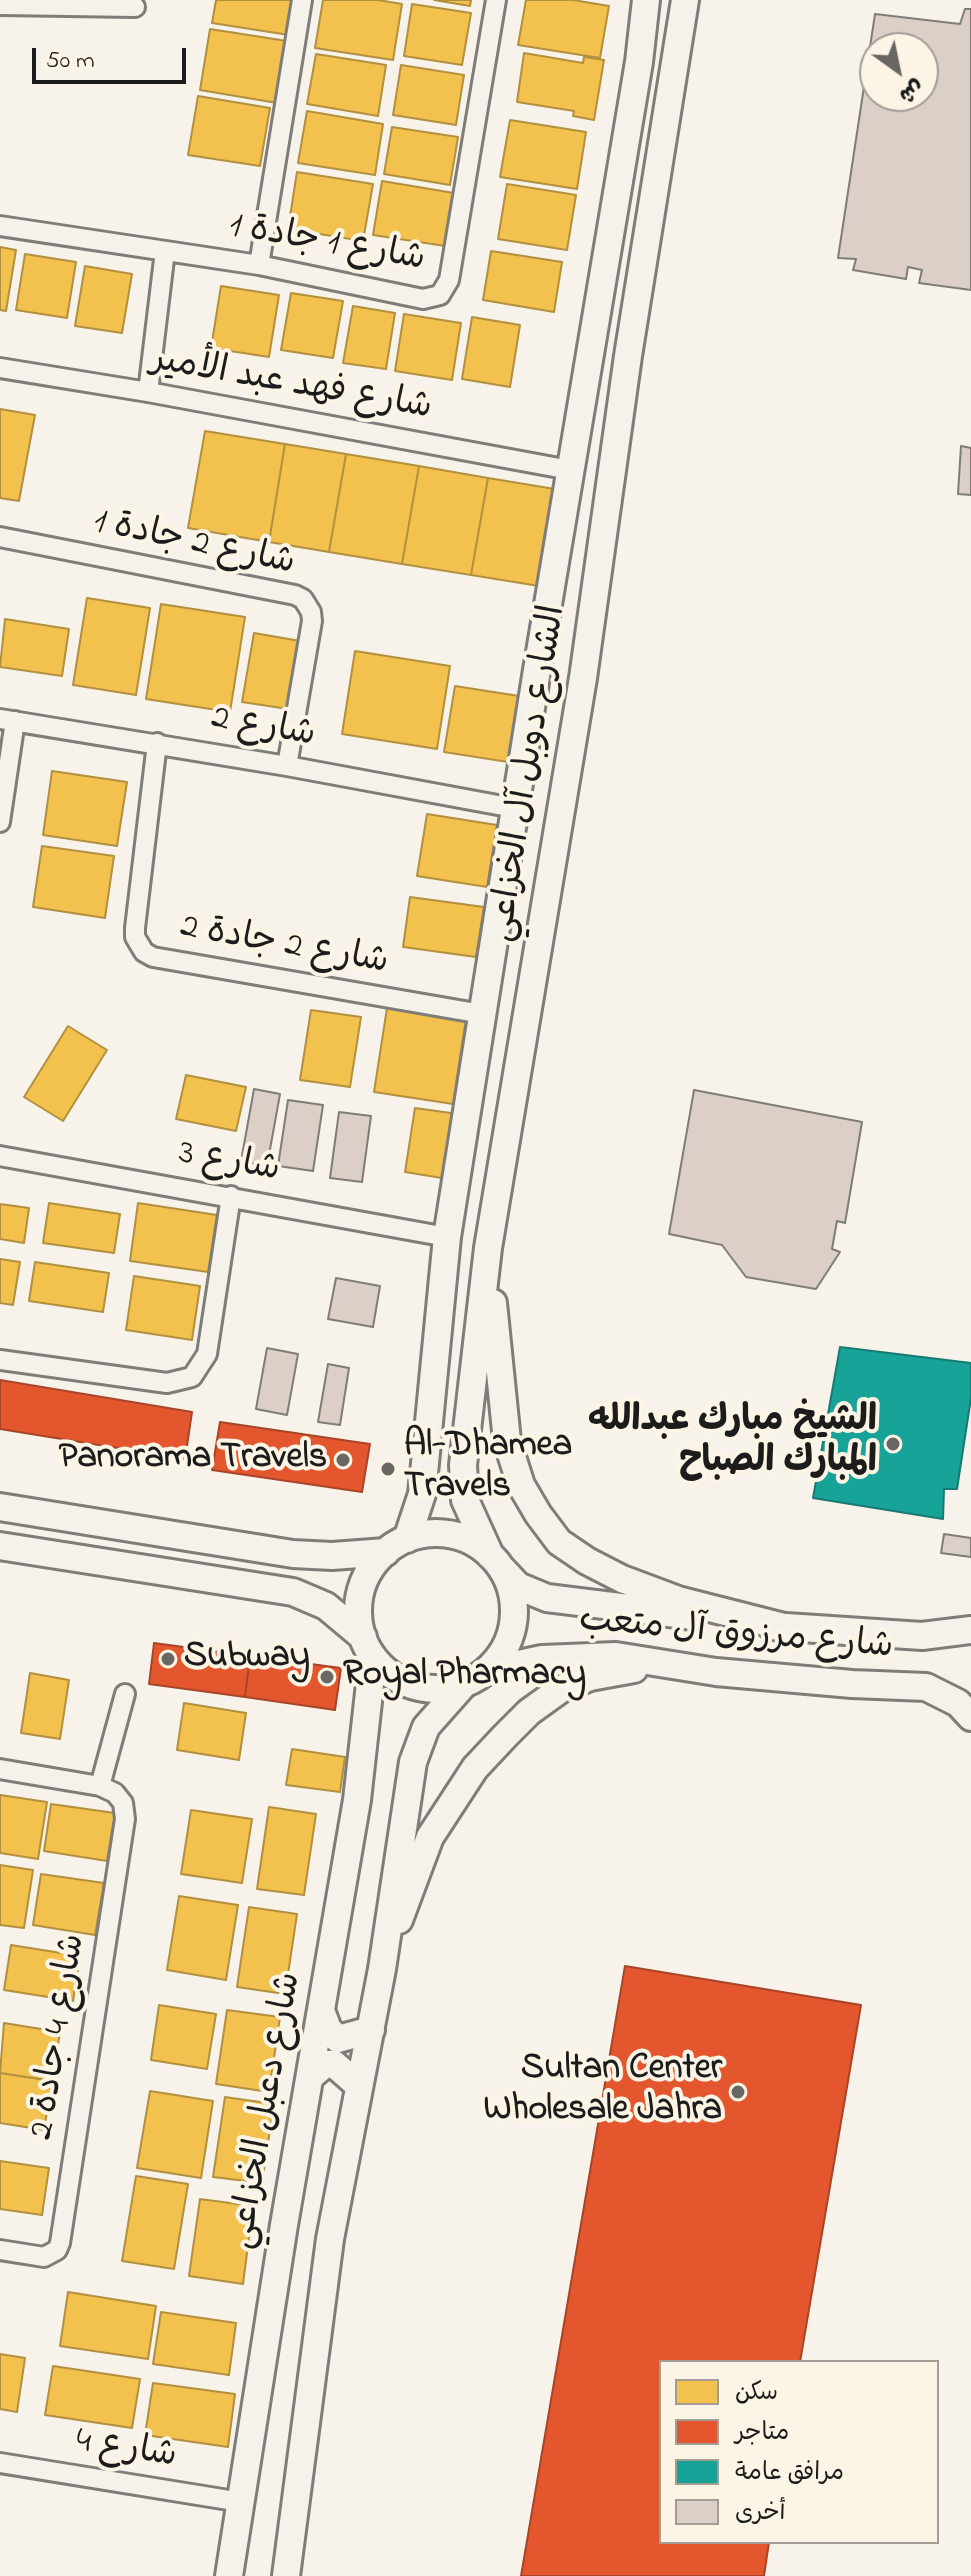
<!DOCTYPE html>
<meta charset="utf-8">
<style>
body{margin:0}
#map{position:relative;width:971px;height:2576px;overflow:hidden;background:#f7f3ea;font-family:"Indie Flower","Playpen Sans Arabic",sans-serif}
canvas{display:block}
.legend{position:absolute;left:659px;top:2360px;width:280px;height:184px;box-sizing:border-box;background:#fcf5e5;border:2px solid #a29e95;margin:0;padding:10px 14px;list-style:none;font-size:24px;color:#1c1c1c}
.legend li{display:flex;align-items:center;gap:16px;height:40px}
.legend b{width:40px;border:2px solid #a29e95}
.north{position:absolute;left:859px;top:32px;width:80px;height:80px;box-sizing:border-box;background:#fcf5e5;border:2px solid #a29e95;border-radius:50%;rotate:147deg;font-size:22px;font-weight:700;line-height:32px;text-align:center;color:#1c1c1c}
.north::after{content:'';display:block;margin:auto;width:28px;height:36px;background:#696764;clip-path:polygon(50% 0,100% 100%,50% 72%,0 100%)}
.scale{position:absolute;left:32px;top:48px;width:154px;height:36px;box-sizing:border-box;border:4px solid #1c1c1c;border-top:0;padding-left:10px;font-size:24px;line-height:28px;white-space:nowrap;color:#1c1c1c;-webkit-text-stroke:6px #fcf5e5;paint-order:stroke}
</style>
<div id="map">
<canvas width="971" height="2576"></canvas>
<ul class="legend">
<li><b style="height:22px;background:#f2c14e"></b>سكن</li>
<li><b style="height:22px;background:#e4572e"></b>متاجر</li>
<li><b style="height:22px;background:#17a398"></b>مرافق عامة</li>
<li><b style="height:22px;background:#dbcfc7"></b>أخرى</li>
</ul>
<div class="north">ش</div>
<div class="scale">50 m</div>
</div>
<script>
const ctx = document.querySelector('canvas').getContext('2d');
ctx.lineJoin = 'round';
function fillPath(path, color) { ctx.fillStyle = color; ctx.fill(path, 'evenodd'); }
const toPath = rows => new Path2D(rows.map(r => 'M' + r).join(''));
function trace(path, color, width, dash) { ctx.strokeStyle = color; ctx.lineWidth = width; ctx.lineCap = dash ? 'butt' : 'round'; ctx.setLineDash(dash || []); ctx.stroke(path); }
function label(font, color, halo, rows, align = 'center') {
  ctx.font = font + ' "Indie Flower","Playpen Sans Arabic",sans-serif'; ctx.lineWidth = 8; ctx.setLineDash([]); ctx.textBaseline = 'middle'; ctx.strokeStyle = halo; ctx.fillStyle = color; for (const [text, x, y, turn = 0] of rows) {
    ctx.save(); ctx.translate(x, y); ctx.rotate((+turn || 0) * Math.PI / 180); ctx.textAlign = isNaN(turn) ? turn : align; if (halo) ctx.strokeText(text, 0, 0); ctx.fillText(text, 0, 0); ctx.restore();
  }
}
const homes = toPath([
 [216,0,295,0,289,35,212,23,216,0],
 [323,0,378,0,402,4,393,60,315,48,323,0],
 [434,0,471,0,470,6,434,0],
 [526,0,573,0,609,6,600,58,518,45,526,0],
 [412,4,471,13,462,65,404,56,412,4],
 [210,29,287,41,277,103,200,90,210,29],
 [524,53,583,63,584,57,604,60,594,120,573,116,574,111,517,102,524,53],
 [316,54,386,65,378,116,307,104,316,54],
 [401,65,464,75,456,125,393,115,401,65],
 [198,96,270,108,260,166,188,155,198,96],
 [307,111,383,124,375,175,298,163,307,111],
 [510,120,586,132,577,189,500,177,510,120],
 [392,127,458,137,450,185,384,174,392,127],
 [297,172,373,184,363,241,288,229,297,172],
 [382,181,454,193,445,246,373,235,382,181],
 [507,184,576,195,567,250,498,239,507,184],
 [0,247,16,250,6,311,0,310,0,247],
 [491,251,562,262,554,312,483,300,491,251],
 [25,254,76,262,67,318,16,310,25,254],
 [85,266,132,274,122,333,75,326,85,266],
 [221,286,279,295,269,357,211,348,221,286],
 [291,293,343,301,333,358,281,350,291,293],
 [353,306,395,313,386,369,343,363,353,306],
 [404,314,461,323,452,380,395,371,404,314],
 [472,317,520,325,510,387,462,379,472,317],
 [0,409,35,415,19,501,0,498,0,409],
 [205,431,285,444,269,542,188,528,205,431],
 [285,444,346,454,329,552,269,542,285,444],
 [346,454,419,466,402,564,329,552,346,454],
 [419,466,488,478,471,575,402,564,419,466],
 [488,478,561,490,545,587,471,575,488,478],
 [87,598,150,608,136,695,73,685,87,598],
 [161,604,245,617,230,712,146,699,161,604],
 [5,619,69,629,62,676,0,667,5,619],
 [254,633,306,642,295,710,242,702,254,633],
 [355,651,450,666,437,749,342,734,355,651],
 [455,686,519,696,508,762,444,752,455,686],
 [52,771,127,782,117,846,43,835,52,771],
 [427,814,497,825,487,887,417,876,427,814],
 [42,846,114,856,105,918,33,907,42,846],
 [410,897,484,907,476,957,403,947,410,897],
 [387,1008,466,1019,453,1104,374,1092,387,1008],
 [311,1010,361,1017,350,1087,300,1080,311,1010],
 [68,1026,107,1050,63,1121,24,1097,68,1026],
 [186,1075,246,1087,236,1131,176,1119,186,1075],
 [415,1108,458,1114,448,1179,405,1172,415,1108],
 [49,1203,120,1214,114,1253,43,1243,49,1203],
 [138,1203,217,1215,208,1272,130,1261,138,1203],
 [0,1204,29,1208,24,1243,0,1239,0,1204],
 [0,1259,20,1262,13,1305,0,1303,0,1259],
 [35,1262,109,1273,103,1312,29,1301,35,1262],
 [134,1276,200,1286,192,1340,126,1330,134,1276],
 [30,1673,69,1680,60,1739,21,1733,30,1673],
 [184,1703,246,1713,239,1760,177,1750,184,1703],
 [292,1749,345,1757,340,1792,286,1785,292,1749],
 [0,1795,47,1802,38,1859,0,1853,0,1795],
 [51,1804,115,1813,107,1861,44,1851,51,1804],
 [269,1807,316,1814,304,1895,257,1889,269,1807],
 [191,1810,252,1819,242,1883,181,1874,191,1810],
 [0,1865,33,1870,24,1928,0,1925,0,1865],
 [41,1874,104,1883,95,1935,33,1925,41,1874],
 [179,1896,238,1905,226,1980,167,1970,179,1896],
 [249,1907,297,1914,285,1994,237,1987,249,1907],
 [11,1945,80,1956,73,2001,4,1990,11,1945],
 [159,2005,216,2014,207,2069,151,2060,159,2005],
 [227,2010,280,2017,269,2092,216,2084,227,2010],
 [4,2023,60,2032,52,2081,0,2073,4,2023],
 [0,2073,52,2081,44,2130,0,2123,0,2073],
 [150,2091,213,2101,201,2178,137,2168,150,2091],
 [225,2097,274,2104,262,2183,213,2177,225,2097],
 [0,2161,49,2168,42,2215,0,2209,0,2161],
 [136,2176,188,2184,174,2269,122,2261,136,2176],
 [200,2199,253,2206,243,2284,189,2276,200,2199],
 [68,2292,156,2306,148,2359,60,2346,68,2292],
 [161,2312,236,2323,229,2375,153,2364,161,2312],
 [0,2354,25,2358,17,2412,0,2409,0,2354],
 [53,2366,140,2379,132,2428,45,2415,53,2366],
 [153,2383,235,2394,228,2447,145,2435,153,2383]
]);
const shops = toPath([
 [0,1380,192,1412,185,1459,0,1429,0,1380],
 [220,1422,370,1444,362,1492,212,1470,220,1422],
 [154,1643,250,1656,245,1697,149,1684,154,1643],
 [250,1656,341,1668,335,1710,245,1697,250,1656],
 [625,1966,861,2005,800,2362,661,2362,661,2542,769,2542,764,2576,521,2576,625,1966]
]);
const public = toPath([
 [840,1347,971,1363,971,1398,957,1489,944,1489,943,1519,813,1498,840,1347]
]);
const building = toPath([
 [965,9,971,9,971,290,919,283,922,270,908,267,906,279,853,270,856,259,838,258,875,14,960,24,965,9],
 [875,48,923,48,923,96,875,96,875,48],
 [961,446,971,448,971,495,958,494,961,446],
 [254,1089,280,1094,267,1166,241,1161,254,1089],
 [694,1090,862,1122,845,1223,837,1221,832,1249,840,1252,816,1289,746,1277,722,1245,669,1234,694,1090],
 [288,1100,323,1105,313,1171,278,1166,288,1100],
 [339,1112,371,1116,362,1182,330,1178,339,1112],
 [336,1278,380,1286,373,1327,328,1319,336,1278],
 [267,1348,298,1354,287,1415,256,1409,267,1348],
 [328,1364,349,1368,340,1425,318,1422,328,1364],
 [944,1534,971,1538,971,1557,941,1553,944,1534]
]);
const street = toPath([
 [0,5,135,7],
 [0,226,259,265,423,299,440,295,449,280,496,0],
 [259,265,302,0],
 [0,368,148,392,570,470],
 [148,392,165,251],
 [0,537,295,595,303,599,311,612,312,621,287,766],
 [0,719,287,766,514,808],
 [157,743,135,928,135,937,144,952,153,957,482,1014],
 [0,822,15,721],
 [0,1156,447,1237],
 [0,1360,167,1383,192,1377,207,1354,231,1196],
 [0,1769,100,1786,115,1793,123,1803,125,1819,60,2243,57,2250,44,2257,0,2250],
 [100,1786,125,1694],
 [0,2463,241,2502]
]);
const secondary = toPath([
 [493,1303,507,1441,521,1485,538,1514,559,1542,587,1561,622,1579,678,1600,788,1628],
 [0,1507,293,1554,332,1556,386,1552],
 '358 1611a78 78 0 1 1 156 0a78 78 0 1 1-156 0Z',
 [407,1539,422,1494,447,1237,537,670,639,62,646,0],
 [0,1546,293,1592,326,1606,363,1637],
 [490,1555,465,1500,463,1465,488,1248,583,678,628,356,685,0],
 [503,1570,518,1586,547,1598,693,1616],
 [771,1626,922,1636,971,1630],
 [486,1671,542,1659,616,1656,716,1672,852,1684,926,1687,958,1703,971,1717],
 [399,1920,430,1837,475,1768,505,1736,529,1712,561,1689,590,1677,634,1669],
 [322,2013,328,2029,338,2039,371,2030],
 [310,2077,325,2064,334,2064,358,2085],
 [229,2576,284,2225,357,1800,373,1657],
 [286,2576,330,2239,382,1969,413,1762,426,1727,465,1683]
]);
const markers = [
 [893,1444,8,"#696764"],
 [343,1460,8,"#696764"],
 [388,1469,8,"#696764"],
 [168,1659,8,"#696764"],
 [327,1677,8,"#696764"],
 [738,2092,8,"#696764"]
];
const streetNames = [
 ["شارع 1 جادة 1",327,245,10],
 ["شارع فهد عبد الأمير",291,386,10],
 ["شارع 2 جادة 1",194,545,12],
 ["شارع 2",263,729,10],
 ["الشارع دوبل آل الخزاعي",530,774,-81],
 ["شارع 2 جادة 2",284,947,10],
 ["شارع 3",229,1164,10],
 ["شارع مرزوق آل متعب",736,1636,5],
 ["شارع 4 جادة 2",60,2037,-81],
 ["شارع دعبل الخزاعي",268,2111,-80],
 ["شارع 4",126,2451,9]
];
const poiNames = [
 ["الشيخ مبارك عبدالله",877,1423],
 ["المبارك الصباح",877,1464],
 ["Al-Dhamea",404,1448,"left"],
 ["Travels",404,1489,"left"],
 ["Panorama Travels",327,1460],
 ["Subway",184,1659,"left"],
 ["Royal Pharmacy",343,1677,"left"],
 ["Sultan Center",722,2071],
 ["Wholesale Jahra",722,2112]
];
fillPath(homes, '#f2c14e');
trace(homes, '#b2903f', 2);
fillPath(shops, '#e4572e');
trace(shops, '#a84529', 2);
fillPath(public, '#17a398');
trace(public, '#187a73', 2);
fillPath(building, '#dbcfc7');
trace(building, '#7f7d79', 2);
trace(street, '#7f7d79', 24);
trace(secondary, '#7f7d79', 32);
trace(street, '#f5f2ec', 18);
trace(secondary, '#f5f2ec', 26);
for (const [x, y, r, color] of markers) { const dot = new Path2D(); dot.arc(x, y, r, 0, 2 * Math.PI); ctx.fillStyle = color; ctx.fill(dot); trace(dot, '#fcf5e5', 3); }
label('36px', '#1c1c1c', '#fcf5e5', streetNames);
label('bold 36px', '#1c1c1c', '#fcf5e5', poiNames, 'right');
</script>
